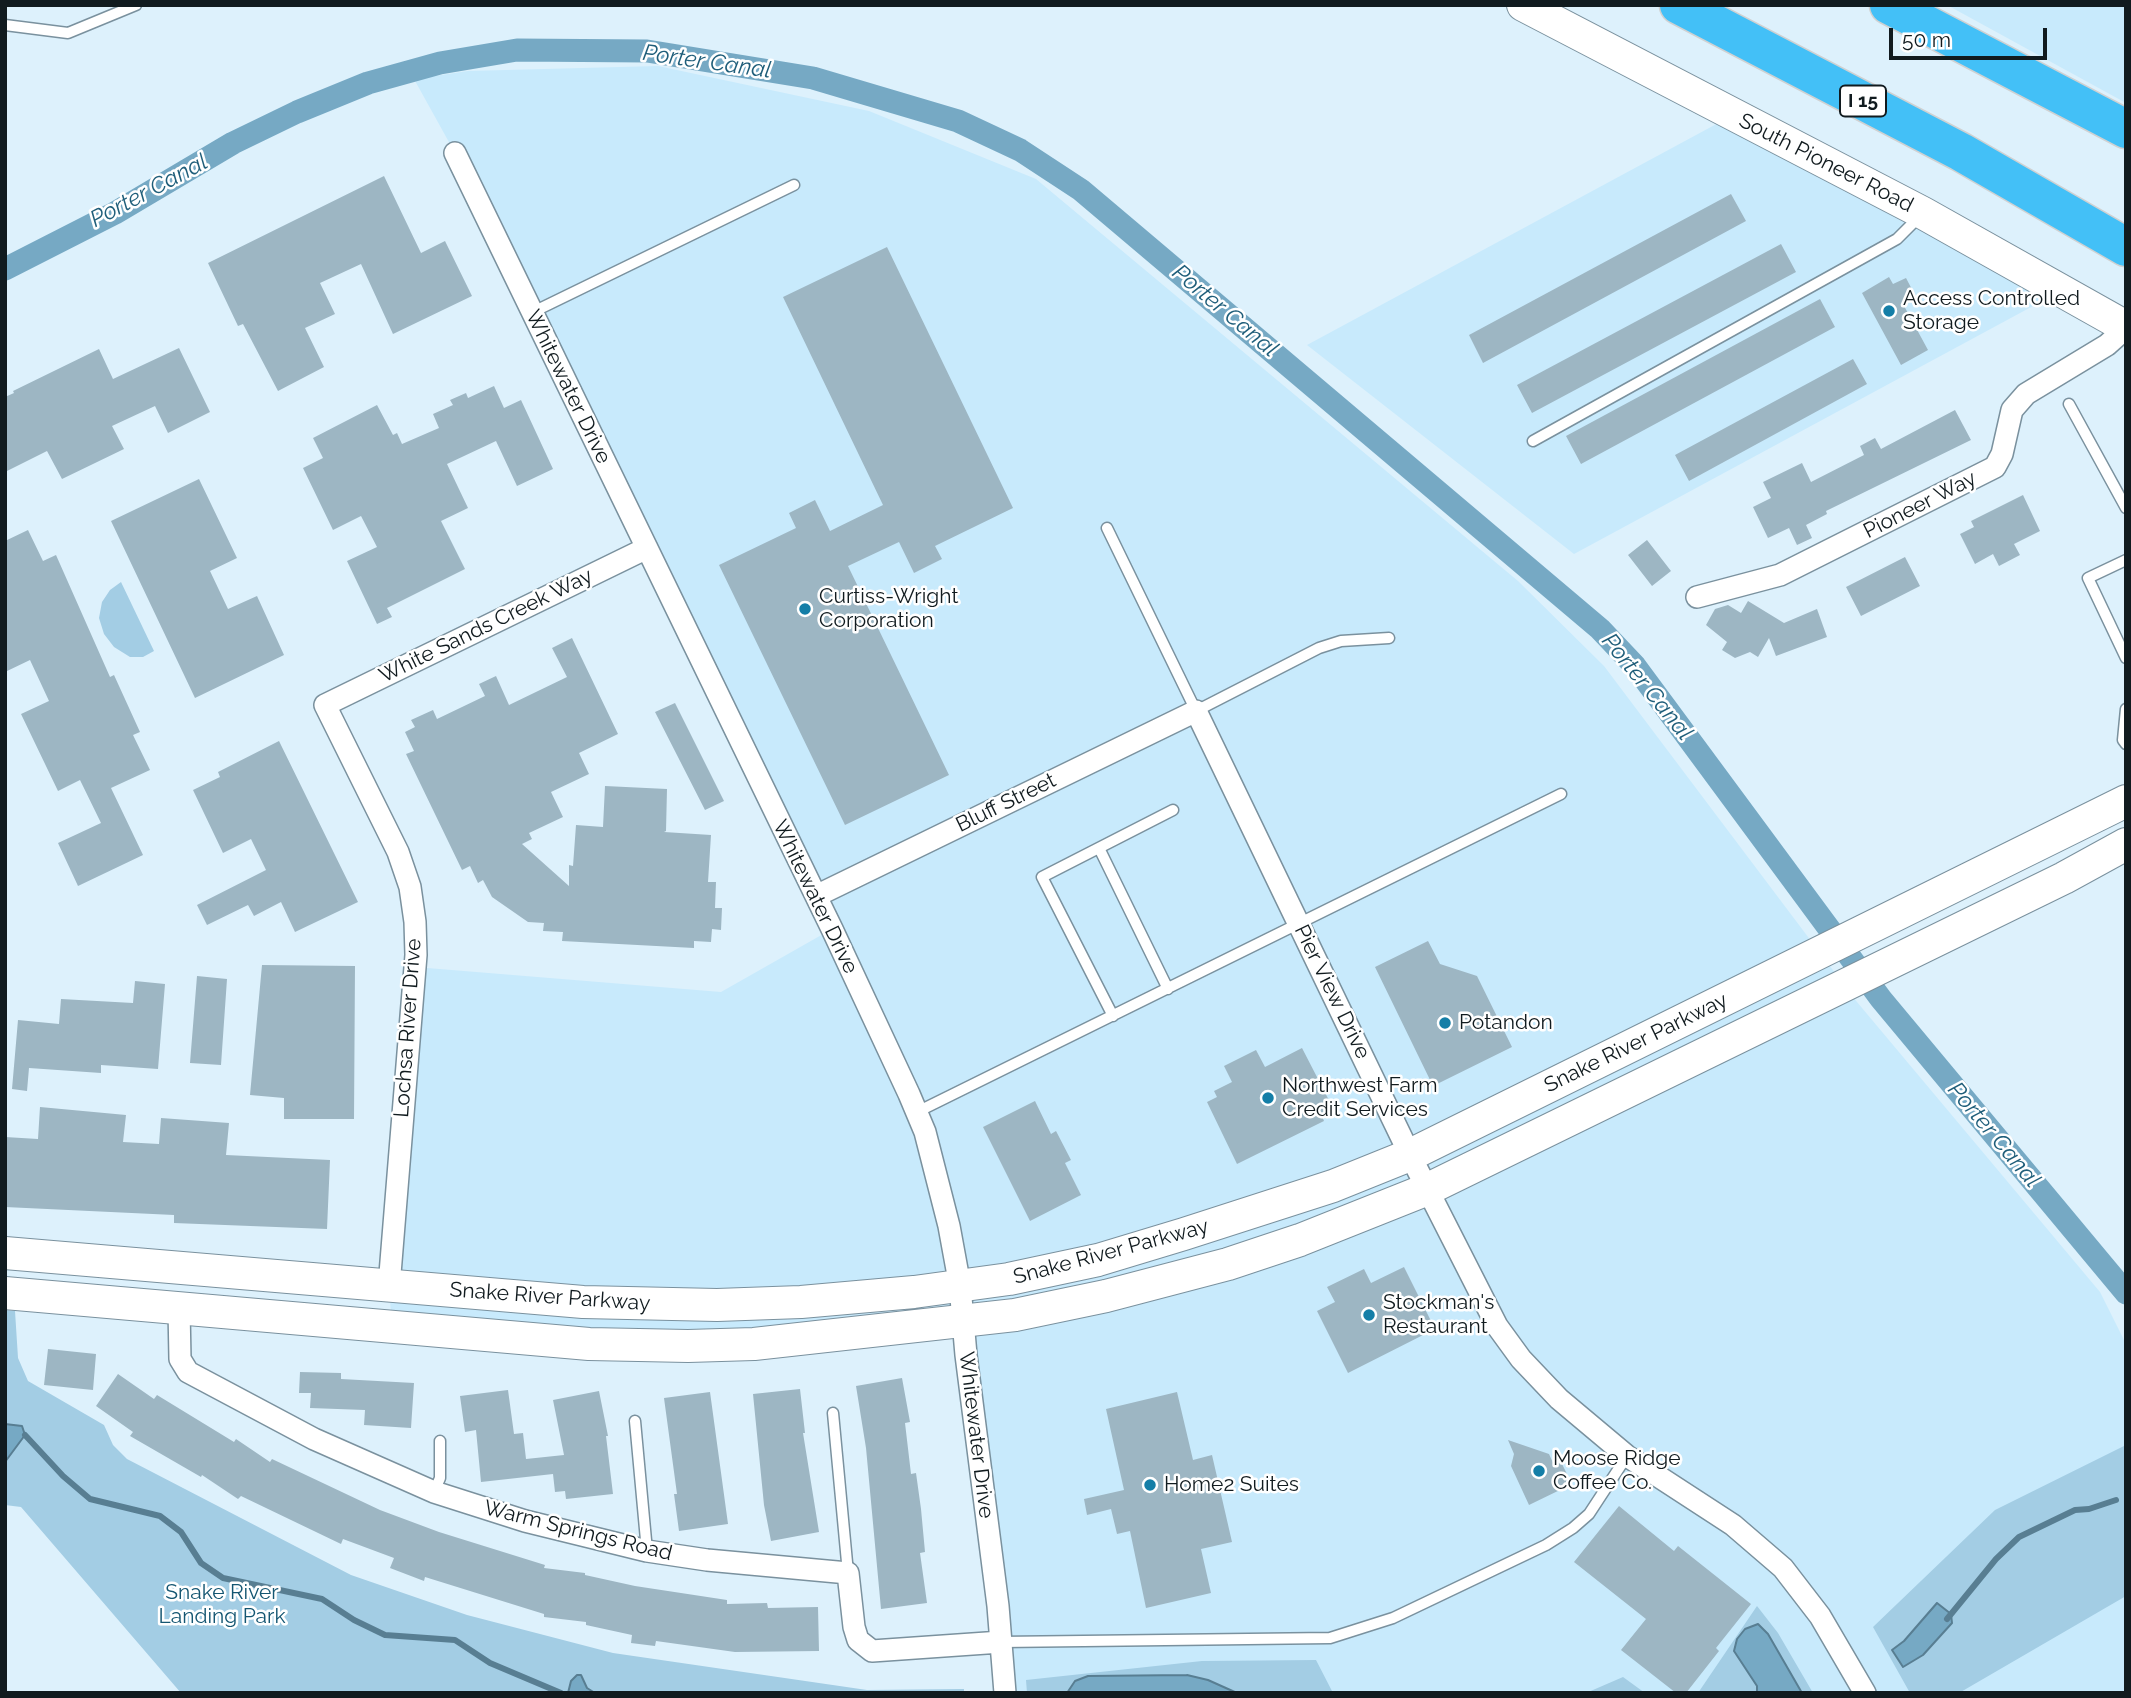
<!DOCTYPE html>
<style>
body{margin:0}
#map{position:relative;width:2131px;height:1698px;overflow:hidden;background:#ddf1fc;font-family:Raleway,sans-serif}
canvas{display:block}
.frame{position:absolute;inset:0;border:7px solid #111b1f;pointer-events:none}
.scale{position:absolute;left:1889px;top:28px;width:158px;height:32px;box-sizing:border-box;border:4px solid #111b1f;border-top:0;padding-left:9px;font-size:21px;line-height:24px;white-space:nowrap;color:#111b1f;-webkit-text-stroke:5px #fff;paint-order:stroke}
</style>
<div id="map">
<canvas width="2131" height="1698"></canvas>
<div class="frame"></div>
<div class="scale">50 m</div>
</div>
<script>
const ctx = document.querySelector('canvas').getContext('2d');
ctx.lineJoin = 'round';
function fillPath(path, color) { ctx.fillStyle = color; ctx.fill(path, 'evenodd'); }
const toPath = rows => new Path2D(rows.map(r => 'M' + r).join(''));
function trace(path, color, width, dash) { ctx.strokeStyle = color; ctx.lineWidth = width; ctx.lineCap = dash ? 'butt' : 'round'; ctx.setLineDash(dash || []); ctx.stroke(path); }
function label(font, color, halo, rows, align = 'center') {
  ctx.font = font + ' Raleway,sans-serif'; ctx.lineWidth = 5; ctx.setLineDash([]); ctx.textBaseline = 'middle'; ctx.strokeStyle = halo; ctx.fillStyle = color; for (const [text, x, y, turn = 0] of rows) {
    ctx.save(); ctx.translate(x, y); ctx.rotate((+turn || 0) * Math.PI / 180); ctx.textAlign = isNaN(turn) ? turn : align; if (halo) ctx.strokeText(text, 0, 0); ctx.fillText(text, 0, 0); ctx.restore();
  }
}
const built = toPath([
 [1947,5,2126,5,2126,103],
 [658,66,869,111,1036,179,1518,581,1604,666,1857,1002,2100,1292,2126,1344,2126,1693,1004,1693,963,1321,688,1346,392,1327,389,1286,415,967,721,992,832,929,455,153,414,79,468,71],
 [1722,121,2046,299,1574,554,1307,345]
]);
const green = toPath([
 [121,582,154,651,143,657,130,657,114,647,104,634,99,618,102,602,110,590],
 [5,1310,15,1311,18,1358,28,1381,104,1425,113,1445,127,1459,351,1575,467,1615,613,1653,867,1690,964,1689,964,1693,181,1693,21,1507,5,1505],
 [2126,1445,2126,1596,1959,1693,1910,1693,1873,1627,1995,1510],
 [1757,1606,1778,1633,1813,1693,1698,1693],
 [1316,1660,1333,1693,1027,1693,1026,1680,1202,1661],
 [1623,1677,1645,1693,1586,1693]
]);
const water = toPath([
 [5,1424,22,1426,25,1435,5,1462,5,1424],
 [1937,1603,1951,1614,1952,1623,1923,1655,1903,1667,1892,1650,1904,1641,1937,1603],
 [1758,1624,1768,1634,1802,1693,1757,1693,1757,1686,1734,1651,1737,1639,1745,1629,1758,1624],
 [577,1675,581,1675,587,1688,595,1693,568,1693,571,1681,577,1675],
 [1187,1675,1208,1680,1237,1693,1067,1693,1075,1681,1088,1676,1187,1675]
]);
const stream = toPath([
 [25,1435,63,1476,90,1499,160,1516,181,1532,201,1563,223,1578,322,1599,354,1620,385,1635,455,1640,490,1663,561,1693],
 [1947,1619,1996,1559,2019,1537,2075,1510,2089,1509,2116,1500]
]);
const canal = toPath([
 [5,269,115,213,233,143,297,112,368,83,440,63,517,50,647,51,813,78,958,121,1020,150,1081,190,1600,629,1635,666,1881,999,2126,1293]
]);
const building = toPath([
 [384,176,421,253,445,241,472,296,393,334,361,264,320,283,335,314,305,328,324,367,278,391,243,324,238,326,208,263],
 [1731,194,1746,221,1483,363,1469,335],
 [1781,244,1796,272,1532,413,1517,385],
 [887,247,1013,508,935,546,942,559,914,573,899,542,848,566,949,775,845,825,719,565,796,528,789,513,815,500,830,531,883,505,783,297],
 [1889,277,1893,284,1906,278,1916,297,1903,304,1928,350,1901,365,1862,293],
 [1820,299,1835,327,1581,464,1566,436],
 [179,348,210,412,168,433,155,406,112,426,124,449,62,479,47,451,5,472,5,397,14,393,13,391,99,349,113,379],
 [1853,359,1867,384,1689,481,1675,455],
 [494,386,504,408,521,400,553,469,517,486,496,441,447,464,468,508,441,521,465,569,387,608,392,617,377,624,347,561,377,547,361,516,333,530,303,468,323,458,313,438,377,405,393,435,397,433,402,444,439,428,433,414,453,405,450,400,466,393,468,398],
 [1955,410,1971,440,1826,511,1827,514,1806,525,1812,538,1797,545,1789,528,1768,538,1753,507,1771,498,1763,482,1802,463,1811,482,1864,455,1860,446,1875,438,1881,449],
 [199,479,237,558,210,571,228,609,257,596,284,655,195,698,111,521],
 [2023,495,2040,531,2014,544,2020,555,1999,566,1993,554,1975,564,1960,534,1974,527,1971,521],
 [28,530,43,561,56,555,110,677,114,675,140,732,133,735,150,770,111,788,143,855,78,886,58,843,101,823,80,780,58,791,21,714,49,701,30,660,5,672,5,541],
 [1647,540,1671,571,1652,586,1628,555],
 [1905,557,1920,586,1861,616,1846,587],
 [1748,601,1784,623,1817,609,1827,637,1776,656,1769,638,1758,657,1750,652,1735,658,1722,650,1727,642,1706,625,1715,609,1728,605,1741,613],
 [572,638,618,734,579,753,589,774,551,792,563,817,529,833,532,839,522,844,569,886,569,865,573,866,576,825,603,827,605,786,667,789,666,831,664,832,711,835,708,882,716,882,715,908,722,908,721,930,712,929,711,942,694,941,694,948,562,941,563,932,543,931,544,923,528,922,492,897,483,880,478,883,470,866,462,870,406,754,414,751,405,732,415,727,411,720,433,710,437,719,485,696,479,684,496,676,509,705,567,677,552,648],
 [675,703,724,801,705,810,655,712],
 [279,741,358,902,295,932,281,902,254,916,248,905,207,925,197,905,266,870,251,839,223,853,193,790,220,777,218,772],
 [1428,941,1440,964,1477,976,1512,1047,1433,1086,1375,967],
 [262,965,355,966,354,1119,284,1119,284,1098,250,1095],
 [197,976,227,979,221,1065,190,1063],
 [135,981,165,984,158,1069,101,1065,101,1073,29,1068,27,1091,12,1089,18,1020,59,1024,61,999,133,1003],
 [1302,1048,1334,1110,1322,1116,1324,1121,1237,1164,1207,1102,1217,1097,1214,1091,1232,1082,1224,1066,1256,1050,1265,1067],
 [1035,1101,1051,1134,1056,1131,1071,1160,1065,1163,1081,1195,1030,1221,983,1127],
 [40,1107,126,1115,123,1142,159,1144,161,1118,229,1123,226,1155,330,1160,327,1229,174,1223,174,1215,5,1207,5,1137,38,1139],
 [1404,1267,1435,1329,1348,1373,1317,1311,1335,1302,1327,1287,1364,1269,1371,1283],
 [48,1349,96,1354,93,1390,44,1385],
 [300,1372,341,1373,341,1379,414,1383,411,1428,364,1425,365,1410,310,1408,311,1393,299,1393],
 [118,1374,154,1399,157,1395,234,1442,236,1439,270,1462,272,1459,380,1510,439,1532,545,1565,544,1568,585,1573,585,1575,635,1586,727,1600,727,1604,767,1603,768,1608,818,1607,819,1651,735,1652,656,1641,655,1646,631,1643,632,1635,586,1625,586,1622,544,1617,544,1614,425,1577,424,1581,390,1568,394,1558,343,1539,341,1544,241,1496,238,1499,202,1475,201,1477,130,1436,133,1432,96,1406],
 [902,1378,910,1422,905,1423,911,1474,916,1473,921,1509,925,1552,920,1553,927,1603,881,1609,866,1448,856,1386],
 [800,1389,805,1433,803,1433,819,1532,771,1541,764,1505,753,1394],
 [508,1390,514,1434,523,1433,526,1459,564,1455,553,1400,599,1391,608,1436,606,1436,613,1494,566,1499,565,1491,555,1492,553,1474,481,1482,476,1430,465,1432,460,1396],
 [710,1392,728,1524,679,1531,674,1494,677,1494,664,1398],
 [1177,1392,1193,1460,1212,1455,1232,1542,1201,1549,1211,1593,1146,1608,1130,1531,1117,1534,1111,1509,1087,1515,1084,1499,1124,1490,1106,1409],
 [1508,1440,1549,1454,1554,1465,1561,1462,1568,1476,1564,1488,1529,1505,1511,1466,1514,1454],
 [1619,1506,1674,1551,1678,1546,1751,1604,1716,1648,1719,1651,1686,1693,1676,1693,1621,1650,1646,1619,1574,1562]
]);
const lane = toPath([
 [5,25,68,33,136,5],
 [533,312,794,185],
 [2069,404,2126,508],
 [1533,441,1897,239,1921,215],
 [1107,528,1196,711,1319,648,1341,641,1389,638],
 [2126,560,2088,578,2126,658],
 [2126,709,2123,740,2126,744],
 [1099,848,1168,989],
 [1113,1016,1042,877,1173,810],
 [917,1112,1561,794],
 [833,1413,848,1573],
 [635,1421,647,1551],
 [434,1492,440,1478,440,1441],
 [1001,1642,1330,1638,1393,1618,1546,1545,1573,1528,1589,1514,1627,1456]
]);
const street = toPath([
 [455,153,832,929,909,1094,925,1132,949,1226,960,1286,966,1355,998,1606,1005,1693],
 [1697,597,1780,575,1995,467,2002,454,2012,410,2026,394,2107,345,2126,328],
 [816,896,1196,711,1410,1155,1497,1326,1521,1359,1559,1399,1627,1456,1733,1525,1783,1568,1820,1616,1865,1693],
 [389,1286,416,955,415,922,410,887,398,852,325,705,647,548],
 [179,1309,180,1359,188,1372,314,1439,434,1492,525,1521,647,1551,707,1560,848,1573,854,1627,858,1640,872,1651,1001,1642]
]);
const secondary = toPath([
 [1523,5,1923,213,2126,327],
 [5,1253,583,1302,717,1305,801,1302,914,1292,1009,1279,1098,1260,1184,1234,1333,1186,1410,1155,2126,801],
 [5,1293,589,1344,688,1346,754,1344,1015,1315,1106,1296,1228,1264,1300,1240,1428,1189,2064,878,2126,844]
]);
const highway = toPath([
 [1679,5,1961,152,2126,247],
 [1889,5,2126,129]
]);
const markers = [
 [1889,311,7,"#147ea7"],
 [805,609,7,"#147ea7"],
 [1445,1023,7,"#147ea7"],
 [1268,1098,7,"#147ea7"],
 [1369,1315,7,"#147ea7"],
 [1539,1471,7,"#147ea7"],
 [1150,1485,7,"#147ea7"]
];
const shields = [
 [1863,101,46]
];
const shieldNames = [
 ["I 15",1863,101]
];
const streetNames = [
 ["South Pioneer Road",1826,163,27],
 ["Whitewater Drive",568,387,64],
 ["Pioneer Way",1920,505,-27],
 ["White Sands Creek Way",486,626,-26],
 ["Bluff Street",1006,803,-26],
 ["Whitewater Drive",815,897,64],
 ["Pier View Drive",1332,992,64],
 ["Lochsa River Drive",408,1028,-86],
 ["Snake River Parkway",1636,1043,-26],
 ["Snake River Parkway",1111,1252,-15],
 ["Snake River Parkway",550,1297,4],
 ["Whitewater Drive",976,1435,83],
 ["Warm Springs Road",578,1531,14]
];
const poiNames = [
 ["Access Controlled",1903,299],
 ["Storage",1903,323],
 ["Curtiss-Wright",819,597],
 ["Corporation",819,621],
 ["Potandon",1459,1023],
 ["Northwest Farm",1282,1086],
 ["Credit Services",1282,1110],
 ["Stockman's",1383,1303],
 ["Restaurant",1383,1327],
 ["Moose Ridge",1553,1459],
 ["Coffee Co.",1553,1483],
 ["Home2 Suites",1164,1485]
];
const parkNames = [
 ["Snake River",222,1593],
 ["Landing Park",222,1617]
];
const waterNames = [
 ["Porter Canal",707,62,8],
 ["Porter Canal",149,191,-28],
 ["Porter Canal",1225,311,40],
 ["Porter Canal",1647,687,51],
 ["Porter Canal",1994,1135,50]
];
fillPath(built, '#c8eafc');
fillPath(green, '#a3cde4');
fillPath(water, '#76a9c4');
trace(water, '#587e92', 2);
trace(stream, '#587e92', 6);
trace(canal, '#76a9c4', 23);
fillPath(building, '#9db6c3');
trace(lane, '#7a919e', 13);
trace(street, '#7a919e', 24);
trace(secondary, '#7a919e', 34);
trace(highway, '#cfd1d2', 41);
trace(lane, '#fff', 10);
trace(street, '#fff', 21);
trace(secondary, '#fff', 32);
trace(highway, '#43c0f7', 38);
for (const [x, y, r, color] of markers) { const dot = new Path2D(); dot.arc(x, y, r, 0, 2 * Math.PI); ctx.fillStyle = color; ctx.fill(dot); trace(dot, '#fff', 2.5); }
for (const [x, y, w] of shields) { const box = new Path2D(); box.roundRect(x - w / 2, y - 15.5, w, 31, 5); ctx.fillStyle = '#fff'; ctx.fill(box); trace(box, '#111b1f', 2); }
label('bold 19px', '#111b1f', null, shieldNames);
label('21px', '#111b1f', '#fff', streetNames);
label('21px', '#111b1f', '#fff', poiNames, 'left');
label('21px', '#145672', '#fff', parkNames);
label('italic 23px', '#1f5e7a', '#fff', waterNames);
</script>
